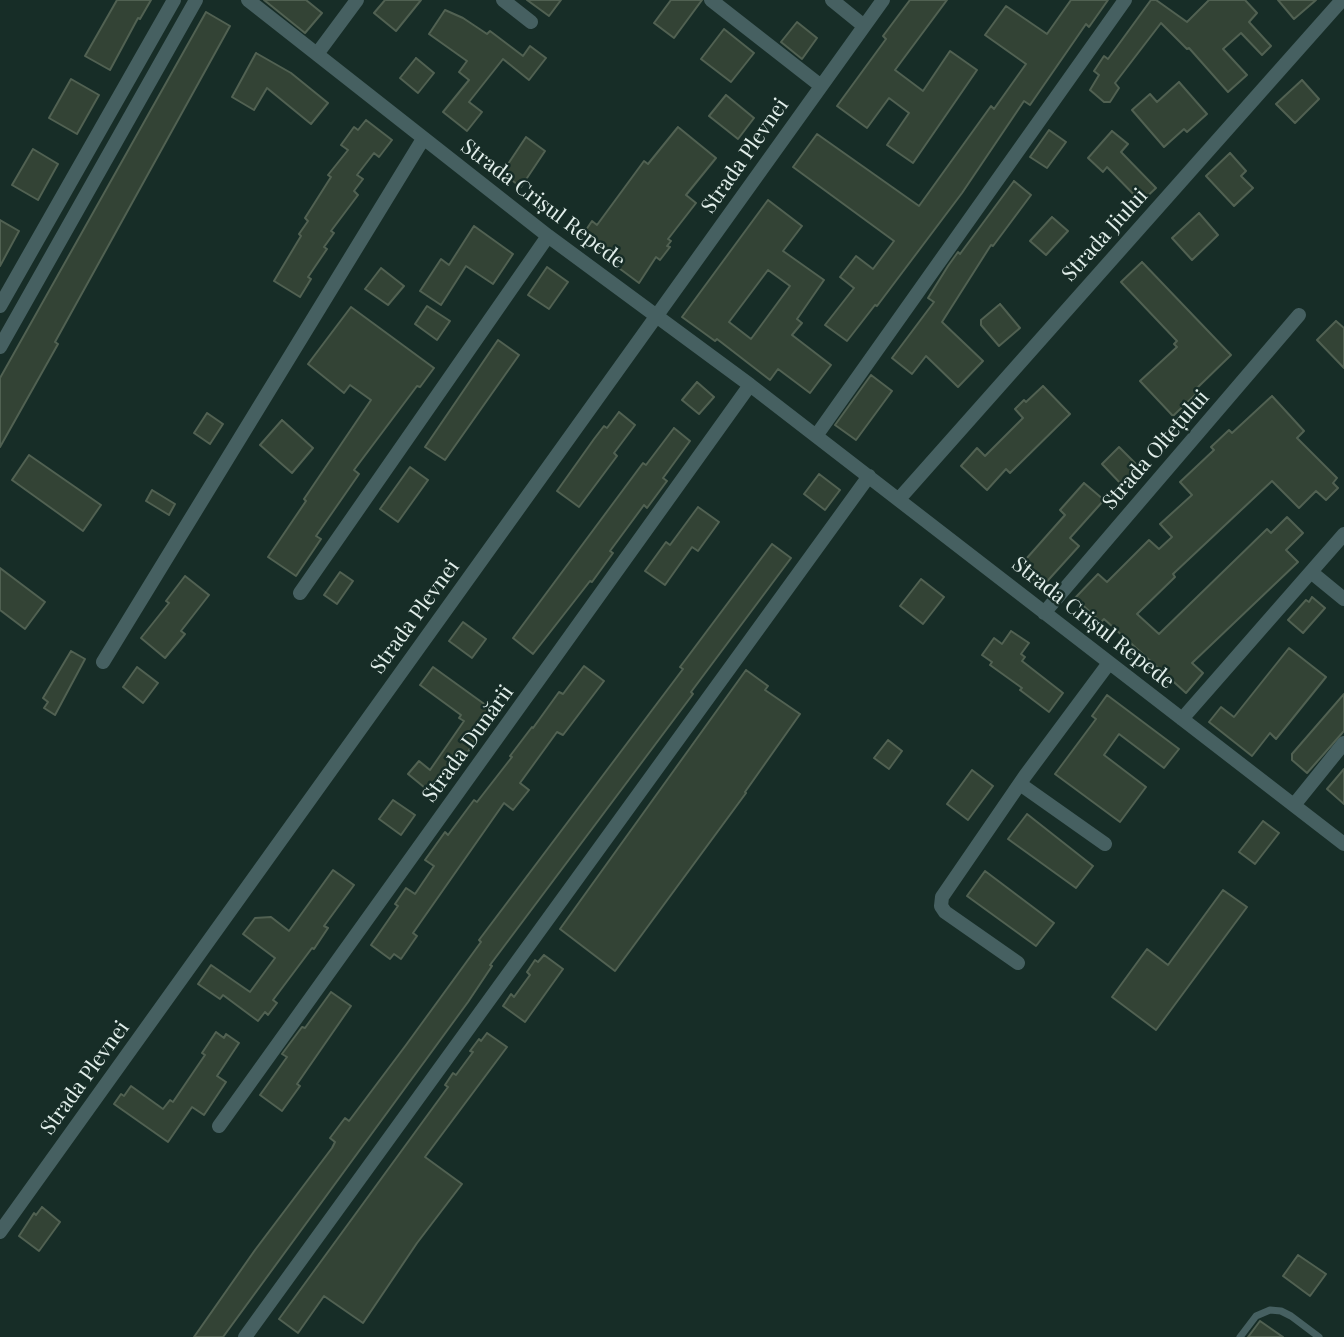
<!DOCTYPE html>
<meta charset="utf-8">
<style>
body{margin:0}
canvas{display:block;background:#172d27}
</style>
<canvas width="1344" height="1337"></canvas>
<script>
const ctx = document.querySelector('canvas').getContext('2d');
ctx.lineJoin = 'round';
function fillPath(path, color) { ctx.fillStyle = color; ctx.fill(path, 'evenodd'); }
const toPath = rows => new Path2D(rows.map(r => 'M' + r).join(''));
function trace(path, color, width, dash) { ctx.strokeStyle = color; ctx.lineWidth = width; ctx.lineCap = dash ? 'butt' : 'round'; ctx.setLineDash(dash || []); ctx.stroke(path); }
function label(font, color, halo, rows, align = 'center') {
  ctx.font = font + ' "Playfair Display",serif'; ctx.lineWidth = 5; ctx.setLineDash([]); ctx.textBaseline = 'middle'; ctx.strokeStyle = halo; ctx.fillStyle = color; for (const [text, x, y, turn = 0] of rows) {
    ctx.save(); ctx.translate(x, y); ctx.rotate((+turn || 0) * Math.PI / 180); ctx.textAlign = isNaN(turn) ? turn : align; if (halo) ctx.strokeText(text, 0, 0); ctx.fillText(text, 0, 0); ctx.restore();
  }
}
const building = toPath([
 [117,0,151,0,140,19,138,18,110,70,85,56,117,0],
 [264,0,306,0,322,13,305,33,264,0],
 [385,0,421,0,396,31,374,13,385,0],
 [527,0,561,0,549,16,527,0],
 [671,0,702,0,674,38,654,23,671,0],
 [910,0,947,0,895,70,923,91,950,51,977,70,913,163,887,145,909,113,889,98,867,128,837,106,886,39,883,36,910,0],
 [1071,0,1108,0,1089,27,1086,24,1030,105,1024,101,962,193,877,306,875,305,847,341,825,325,854,288,840,277,856,256,873,269,894,241,793,167,817,134,919,206,991,106,994,109,1026,64,985,35,1006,6,1047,34,1071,0],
 [1151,0,1156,0,1187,22,1209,0,1245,0,1257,13,1249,22,1271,46,1262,55,1241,33,1223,49,1247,75,1228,92,1189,48,1187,49,1161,23,1115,83,1119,88,1110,102,1104,102,1090,90,1099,75,1094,71,1104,56,1108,59,1151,0],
 [1278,0,1316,0,1294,19,1278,0],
 [445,10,463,18,487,34,490,31,523,56,530,46,546,58,529,80,503,59,469,102,482,112,467,131,443,112,469,80,459,72,467,61,429,34,445,10],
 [206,12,230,26,55,342,58,344,0,447,0,378,206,12],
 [797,22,817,38,802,59,781,42,797,22],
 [724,29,754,53,731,82,701,59,724,29],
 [256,53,291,73,328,103,311,124,267,88,254,110,232,97,256,53],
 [416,58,434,73,418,93,400,78,416,58],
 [71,79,99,95,77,134,49,118,71,79],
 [1302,80,1319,99,1295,123,1276,104,1302,80],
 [1179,82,1207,114,1187,132,1184,129,1164,147,1132,110,1150,94,1157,102,1179,82],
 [726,95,754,118,738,139,709,116,726,95],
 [366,120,392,140,379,157,374,153,357,175,363,179,354,191,358,195,331,231,334,233,324,247,327,249,308,277,311,279,300,297,274,281,301,236,299,234,308,221,305,218,331,177,328,175,348,150,341,145,354,127,358,130,366,120],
 [678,127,716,158,686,195,696,203,668,239,671,241,667,246,670,247,660,260,656,257,639,283,584,242,586,239,582,236,592,221,597,225,644,161,648,164,678,127],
 [1049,130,1066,142,1047,168,1030,157,1049,130],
 [1112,131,1128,144,1121,152,1156,188,1141,202,1107,167,1103,172,1088,158,1112,131],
 [526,137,545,151,521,187,502,173,526,137],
 [33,149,58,164,38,200,12,185,33,149],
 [1230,153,1246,171,1241,176,1253,188,1234,206,1206,176,1230,153],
 [1014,181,1031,195,993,246,991,245,942,322,983,361,958,387,926,356,912,374,892,358,934,302,928,298,948,266,958,252,960,254,1014,181],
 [768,200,802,226,783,251,824,280,797,319,802,323,792,335,831,365,810,393,778,369,770,380,717,339,715,341,682,317,768,200],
 [768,270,790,286,751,339,729,322,768,270],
 [1199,213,1218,235,1192,260,1172,238,1199,213],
 [1052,217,1068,231,1046,255,1030,241,1052,217],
 [0,220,19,231,0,266,0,220],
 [474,226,513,254,493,284,466,266,441,305,420,291,441,259,449,265,474,226],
 [1142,262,1231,355,1197,388,1199,391,1173,416,1140,381,1177,347,1174,344,1177,341,1121,282,1142,262],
 [547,267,568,282,549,309,528,295,547,267],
 [381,268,404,286,388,305,365,289,381,268],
 [1000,304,1020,328,999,346,981,325,981,320,1000,304],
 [427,306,450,321,437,340,415,324,427,306],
 [351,307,434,368,420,387,417,386,354,470,359,474,316,536,321,539,296,576,268,557,306,501,304,499,371,400,350,385,344,393,308,364,351,307],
 [1336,321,1344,328,1344,368,1317,340,1336,321],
 [498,340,519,355,445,460,425,447,498,340],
 [871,375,892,391,856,440,835,425,871,375],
 [697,382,714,397,699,414,682,400,697,382],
 [1043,386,1070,414,1010,473,1006,469,987,490,961,466,977,448,985,456,1023,418,1015,409,1024,400,1026,402,1043,386],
 [1272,396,1304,431,1297,438,1337,478,1333,483,1338,488,1326,500,1316,491,1299,508,1272,481,1173,574,1175,577,1137,614,1159,634,1267,529,1271,533,1287,517,1303,533,1286,550,1298,562,1192,663,1203,673,1186,693,1104,619,1101,622,1075,598,1098,574,1107,582,1149,540,1159,549,1172,537,1160,524,1192,495,1180,482,1214,450,1211,447,1229,430,1232,433,1272,396],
 [619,412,635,425,614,453,617,456,579,507,557,491,594,439,604,426,607,428,619,412],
 [207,413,223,424,210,444,194,433,207,413],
 [282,420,313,448,292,473,260,445,282,420],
 [674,428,690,441,663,478,667,481,647,508,644,505,610,551,613,553,592,582,590,581,533,654,513,638,643,463,646,465,674,428],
 [1119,447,1140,468,1122,485,1102,464,1119,447],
 [29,455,101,505,83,531,12,480,29,455],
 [410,467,428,480,398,522,380,509,410,467],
 [819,474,840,490,825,510,804,494,819,474],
 [1084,483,1104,500,1070,538,1079,546,1042,587,1019,567,1065,515,1060,510,1084,483],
 [152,490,175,504,169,515,146,501,152,490],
 [698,507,719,522,698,551,692,547,665,585,645,571,666,542,670,545,698,507],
 [772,544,791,558,691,692,693,694,490,965,492,966,468,1002,223,1337,194,1337,255,1250,332,1148,335,1142,330,1138,345,1118,349,1121,406,1045,481,942,479,940,683,669,680,667,772,544],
 [0,568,45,602,25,629,0,610,0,568],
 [340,572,353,581,337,604,324,595,340,572],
 [185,576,209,595,181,631,185,634,165,658,141,638,169,603,166,601,185,576],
 [921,579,944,597,923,624,900,606,921,579],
 [1312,597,1325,608,1303,633,1288,620,1306,600,1309,602,1312,597],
 [463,622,486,639,472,658,449,641,463,622],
 [1011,631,1029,643,1021,654,1025,657,1022,661,1063,693,1049,712,1020,690,1022,688,990,665,992,662,982,655,994,638,1002,644,1011,631],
 [1289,648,1326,677,1276,739,1270,733,1252,756,1209,722,1221,707,1234,717,1289,648],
 [71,651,85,659,55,715,44,708,48,702,43,698,71,651],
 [584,666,604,681,563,735,557,732,520,783,529,790,513,810,504,803,413,933,417,936,401,959,394,954,390,959,371,945,398,906,395,904,406,888,415,894,434,866,425,860,445,832,448,835,474,800,477,802,512,757,510,756,532,727,533,728,559,692,563,694,584,666],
 [137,667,158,683,143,703,123,687,137,667],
 [433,667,494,711,455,772,449,768,430,792,408,774,419,761,430,770,464,721,459,718,461,715,420,685,433,667],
 [746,670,768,686,765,690,800,714,745,792,746,793,615,971,560,929,746,670],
 [1344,694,1344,731,1307,773,1292,760,1292,754,1344,694],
 [1107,695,1179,749,1164,768,1119,734,1104,755,1146,787,1120,822,1055,774,1096,719,1092,716,1107,695],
 [888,740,902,751,889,769,874,758,888,740],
 [1344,769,1344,804,1327,789,1344,769],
 [972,770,993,786,968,820,947,804,972,770],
 [393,800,415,815,401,835,379,819,393,800],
 [1027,814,1093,866,1076,888,1008,839,1027,814],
 [1263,821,1279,833,1255,864,1239,852,1263,821],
 [333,870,354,885,324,926,328,928,314,949,312,948,273,1000,277,1003,268,1015,265,1012,258,1021,223,995,220,999,198,984,211,965,250,992,275,958,243,934,255,918,271,917,289,931,333,870],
 [985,871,1054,923,1036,946,967,896,985,871],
 [1223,890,1247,907,1156,1030,1112,997,1147,949,1168,965,1223,890],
 [544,955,563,969,525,1022,503,1006,511,994,514,997,530,975,527,972,535,960,538,962,544,955],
 [331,992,351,1006,297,1084,300,1086,282,1111,260,1095,287,1057,282,1054,302,1027,305,1028,331,992],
 [216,1032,224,1038,226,1034,239,1043,217,1076,226,1082,204,1115,192,1107,168,1142,114,1104,121,1094,124,1096,131,1086,163,1109,170,1100,173,1102,205,1055,202,1053,216,1032],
 [487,1033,507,1047,425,1157,462,1184,417,1243,363,1323,324,1296,298,1333,279,1319,448,1087,445,1085,453,1073,456,1075,473,1052,470,1051,479,1039,481,1041,487,1033],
 [42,1207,60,1222,39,1251,19,1236,34,1213,36,1215,42,1207],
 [1298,1255,1326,1274,1310,1296,1283,1276,1298,1255],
 [1260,1321,1283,1337,1248,1337,1260,1321]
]);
const lane = toPath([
 [1240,1337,1256,1316,1270,1310,1281,1311,1291,1316,1319,1337]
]);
const street = toPath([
 [248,0,548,236,750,385,1344,844],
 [503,0,531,22],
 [711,0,821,86],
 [832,0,864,26],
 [317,54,357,0],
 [0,306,174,0],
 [0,347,196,0],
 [816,436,1125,0],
 [899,499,1342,0],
 [1311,572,1344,599],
 [300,593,548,236],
 [1044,613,1299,315],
 [103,662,423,139],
 [1182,719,1344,534],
 [1020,784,1105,844],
 [1294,805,1344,743],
 [1018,963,945,912,941,906,942,897,1025,776,1109,663],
 [219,1126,750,385],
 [0,1232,883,0],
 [245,1337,869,476]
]);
const streetNames = [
 ["Strada Plevnei",745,156,-55],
 ["Strada Crișul Repede",543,204,37],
 ["Strada Jiului",1105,235,-48],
 ["Strada Oltețului",1156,450,-49],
 ["Strada Plevnei",415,617,-54],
 ["Strada Crișul Repede",1093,623,38],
 ["Strada Dunării",468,744,-54],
 ["Strada Plevnei",85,1078,-54]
];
fillPath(building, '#334335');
trace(building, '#516152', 2);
trace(lane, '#466061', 7);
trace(street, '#466061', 14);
label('21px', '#e1eeea', '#172d27', streetNames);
</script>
